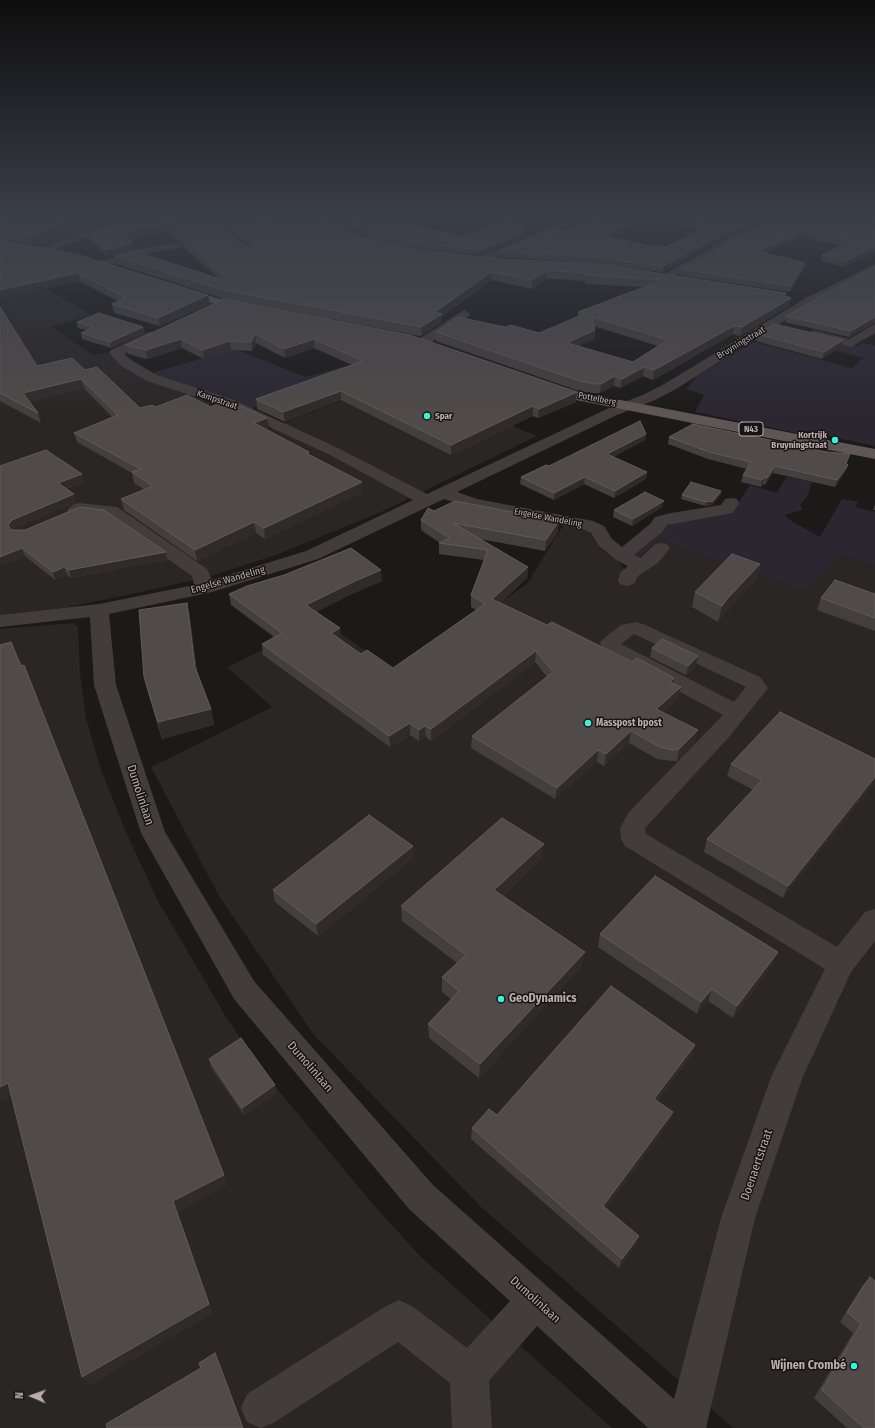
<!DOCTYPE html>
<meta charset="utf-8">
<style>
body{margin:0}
#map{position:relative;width:875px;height:1428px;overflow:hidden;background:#1c1a19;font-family:"Fira Sans Condensed",sans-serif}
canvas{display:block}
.north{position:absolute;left:12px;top:1376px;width:40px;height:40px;-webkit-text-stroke:3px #171514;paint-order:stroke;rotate:272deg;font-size:11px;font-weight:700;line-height:16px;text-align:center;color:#bbacae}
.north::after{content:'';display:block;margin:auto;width:14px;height:18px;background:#bbacae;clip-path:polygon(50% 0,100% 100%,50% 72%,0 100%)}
</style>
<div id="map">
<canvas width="875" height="1428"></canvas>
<div class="north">N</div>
</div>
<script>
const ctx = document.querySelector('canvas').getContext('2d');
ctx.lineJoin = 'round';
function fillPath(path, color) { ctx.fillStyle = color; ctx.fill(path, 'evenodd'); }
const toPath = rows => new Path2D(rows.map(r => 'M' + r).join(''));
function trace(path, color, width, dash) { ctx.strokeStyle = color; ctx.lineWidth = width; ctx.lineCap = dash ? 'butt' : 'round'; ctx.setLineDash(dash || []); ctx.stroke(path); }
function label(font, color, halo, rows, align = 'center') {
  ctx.font = font + ' "Fira Sans Condensed",sans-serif'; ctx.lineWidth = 3; ctx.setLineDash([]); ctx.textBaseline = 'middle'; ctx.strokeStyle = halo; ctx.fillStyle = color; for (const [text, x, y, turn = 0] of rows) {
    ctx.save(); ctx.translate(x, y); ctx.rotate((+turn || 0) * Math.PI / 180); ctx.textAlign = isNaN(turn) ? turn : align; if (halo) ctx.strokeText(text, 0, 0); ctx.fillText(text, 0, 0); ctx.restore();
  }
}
const built = toPath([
 [0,217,136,217,147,224,76,234,46,246,0,238],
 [0,263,92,315,51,327,93,355,107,352,122,366,222,405,270,429,399,378,537,436,381,512,276,555,208,577,122,596,63,608,0,615],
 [564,524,587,531,596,538,604,552,618,560,625,571,660,539,677,545,839,554,875,566,875,1428,733,1428,482,1208,314,1035,219,896,151,767,272,707,227,667,322,621,397,672,527,584],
 [73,623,78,627,80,673,86,718,100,767,126,832,158,901,226,1017,264,1073,371,1202,420,1256,612,1428,0,1428,0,629]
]);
const green = toPath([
 [776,329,857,346,862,343,875,346,875,446,800,430,797,433,695,412,704,395,686,389,699,375,754,342,852,368,863,358,790,338],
 [235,349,306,377,342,367,349,372,250,409,152,373],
 [786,477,812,482,808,495,800,505,803,510,785,515,788,519,820,537,842,499,858,502,855,507,875,512,875,566,839,554,806,591,660,539,640,557,634,555,666,523,731,513,750,485,777,493]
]);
const minor = toPath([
 [285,217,308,217,303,220,230,232,248,246,249,248,244,251,240,250,217,230,222,227,285,217],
 [575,217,588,217,486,262,478,262,477,260,478,258,575,217],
 [777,217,790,217,740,240,669,279,661,279,659,277,732,236,777,217],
 [119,227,124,230,123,232,85,238,46,253,41,250,42,248,79,233,119,227],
 [176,243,181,246,180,248,154,252,101,267,96,264,97,262,149,247,176,243],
 [875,264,875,271,814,302,676,389,655,400,617,415,457,492,477,499,593,521,604,526,612,539,622,547,650,524,655,517,671,513,721,505,725,499,731,498,737,499,739,503,733,513,667,525,662,532,634,555,641,558,655,544,661,543,667,544,670,548,658,563,638,576,634,584,627,586,620,584,618,580,620,573,628,566,616,560,599,546,591,533,582,529,474,508,444,499,318,559,212,592,109,614,116,685,165,832,254,981,433,1185,674,1399,721,1218,771,1077,825,969,625,846,621,839,620,828,629,812,723,715,604,651,600,643,603,639,621,625,636,622,643,624,760,677,768,688,729,737,647,826,645,829,646,834,837,947,865,912,875,909,875,941,851,972,802,1079,755,1218,706,1428,648,1428,537,1326,489,1381,492,1428,452,1428,450,1383,398,1342,275,1422,261,1428,247,1422,241,1408,247,1394,386,1306,399,1300,412,1306,467,1348,510,1301,409,1209,234,999,141,833,94,685,90,617,0,627,0,615,99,604,194,585,192,576,107,516,69,514,67,510,74,504,80,503,117,507,207,569,212,580,306,551,413,500,330,455,224,406,147,381,121,366,109,353,111,350,149,332,157,332,159,335,157,338,124,354,131,360,157,375,234,400,340,449,427,494,607,409,645,394,666,383,806,298,875,264],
 [634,634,746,687,734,702,621,644,634,634],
 [464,310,470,314,468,317,427,345,419,345,417,342,419,339,464,310],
 [875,324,875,333,851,347,809,337,807,334,813,330,849,339,875,324]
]);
const major = toPath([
 [181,288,224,300,252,304,254,307,248,311,219,305,177,293,175,291,177,289,181,288],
 [547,383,579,392,875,449,875,459,576,400,542,390,540,387,542,384,547,383]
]);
const wall = toPath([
 [0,217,176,217,83,231,78,226,31,244,0,239],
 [187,217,278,217,222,226,219,227,242,246,247,248,250,246,234,233,233,225,306,218,363,237,412,249,500,259,785,296,791,298,789,306,740,336,733,334,653,380,643,376,620,388,614,386,600,393,594,393,579,391,436,341,436,332,539,333,577,317,578,312,644,287,585,284,585,281,555,279,546,279,532,289,491,280,442,316,442,322,421,336,225,299,117,264,115,256,146,255,218,278,167,232,128,238,132,242,134,250,107,257,90,239,88,231],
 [594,326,658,346,633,362,579,346,594,339,595,330],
 [329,217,372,217,462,236,525,231,525,237,481,255,412,248,372,238,330,219],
 [600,217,773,217,731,235,662,272,599,264,502,257,502,251,571,229],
 [651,218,699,230,666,247,653,247,609,237],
 [783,217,875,217,844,267,821,261,822,255,841,246,802,237,766,253,805,263,804,269,790,292,680,275,681,269],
 [0,240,208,295,210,304,160,326,114,313,112,304,118,301],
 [875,266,875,323,874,323,849,337,785,322,786,316],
 [224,299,576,402,538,418,533,416,451,455,341,400,285,422,257,409,256,399,352,365,314,348,285,358,256,343,252,351,231,350,204,359,182,348,147,359,128,354,126,345],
 [0,307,37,366,85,370,140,408,156,407,211,407,269,428,265,429,309,452,309,455,362,492,265,539,256,533,197,561,124,510,121,499,145,490,134,483,132,473,77,442,74,433,113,418,84,388,29,402,38,413,41,423,0,401],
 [77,322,143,327,145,333,111,348,82,339,81,333,87,330,78,328],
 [757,334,843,340,841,346,822,359,756,341],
 [646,434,645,440,613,457,647,472,646,479,614,498,584,484,554,500,520,484,521,477,549,466],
 [669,437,847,464,848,465,845,472,835,487,773,473,765,485,763,484,761,487,741,482,743,475,747,469,708,459,668,444],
 [0,466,84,482,66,489,76,502,14,528,13,530,166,552,167,560,71,578,67,575,55,580,25,556,0,566],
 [721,491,721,494,712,505,705,506,681,499,682,495],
 [875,504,875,510,873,510],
 [662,507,632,526,613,517,614,510],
 [434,511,558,532,545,551,480,539,528,567,527,578,500,603,547,625,632,662,674,678,673,683,681,687,678,698,663,712,695,742,677,761,671,761,657,759,629,743,604,766,597,762,555,799,471,748,472,736,547,677,535,662,431,741,426,737,419,741,410,735,390,747,263,655,262,644,274,637,231,605,229,594,382,581,354,593,316,612,341,640,361,654,393,668,476,610,471,607,471,595,484,560,439,554,439,543,440,543,421,530,421,520],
 [760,564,756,579,725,613,718,622,692,607,695,592],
 [875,594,875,631,817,610,821,598],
 [187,603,190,618,197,672,211,709,214,725,162,739,148,693,144,677],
 [652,648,696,665,686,675,650,657],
 [875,759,783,898,704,852,707,839,753,790,727,776,731,764],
 [413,846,413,858,318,936,275,902,273,890],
 [542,858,503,895,582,966,479,1078,429,1038,428,1024,452,1000,442,992,442,977,457,963,402,921,401,906],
 [600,934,773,964,733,1018,708,1001,697,1014,598,947],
 [695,1045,691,1056,657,1101,673,1112,669,1122,606,1208,636,1245,619,1268,471,1139,472,1128,497,1115],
 [209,1059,275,1085,276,1093,244,1115,211,1067],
 [870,1277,875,1428,847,1428,814,1398,853,1333,840,1322,862,1286]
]);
const shadedWall = toPath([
 [123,217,176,217,83,231,81,223],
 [228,217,278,217,222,226,216,229,215,224,215,221,221,218],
 [641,217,651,217,601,241,602,235],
 [761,217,773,217,731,235,662,272,663,266,732,229],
 [77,219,78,226,31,244,29,236],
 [166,225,167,232,122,239,121,231],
 [525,231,525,237,481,255,481,250],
 [803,231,802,237,757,257,758,251],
 [132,242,134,250,107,257,106,250],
 [875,247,875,253,844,267,846,261],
 [805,263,804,269,790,292,791,286],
 [547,271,546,279,532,289,532,280],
 [491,272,491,280,442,316,442,322,421,336,421,327,435,312],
 [78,273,80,281,0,299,0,290],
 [786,293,784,301,791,298,789,306,740,336,742,327,784,296],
 [208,295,210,304,160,326,158,318],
 [875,317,874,323,849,337,851,331],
 [734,326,733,334,653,380,654,370],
 [143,327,145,333,111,348,110,342],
 [595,330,594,339,567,352,567,343],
 [255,334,256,343,252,351,251,342],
 [181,339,182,348,147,359,146,350],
 [314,339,314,348,285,358,284,349],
 [843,340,841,346,822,359,824,352],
 [230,341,231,350,204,359,202,350],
 [644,367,643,376,620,388,622,379],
 [615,376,614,386,600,393,601,384],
 [81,379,84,388,25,403,23,393],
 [341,391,341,400,285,422,283,412],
 [577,392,576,402,538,418,539,409],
 [533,406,533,416,451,455,451,445],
 [267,418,269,428,255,433,254,423],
 [646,434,645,440,606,461,607,454],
 [850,454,845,469,848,465,845,472,835,487,837,480],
 [775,466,773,473,765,485,767,478],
 [647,472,646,479,614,498,615,491],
 [82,474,84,482,60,491,58,483],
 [585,477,584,484,554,500,554,493],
 [764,477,763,484,761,487,762,480],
 [362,482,362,492,265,539,264,528],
 [721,491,721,494,712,505,705,506,706,502],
 [74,494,76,502,14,528,10,533,8,525,12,520],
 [664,501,662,507,632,526,633,519],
 [559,521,558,532,545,551,546,540],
 [254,522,256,533,197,561,195,550],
 [22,548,25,556,0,566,0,557],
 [166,552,167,560,71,578,69,570],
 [760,564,756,579,725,613,718,622,722,606,728,598],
 [64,567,67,575,55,580,53,572],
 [528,567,527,578,492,610,492,599],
 [381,570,382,581,354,593,307,617,306,605,353,582],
 [187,603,190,618,198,683,195,667],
 [340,628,341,640,331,633],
 [536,651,535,662,431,741,431,729],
 [698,656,696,665,686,675,688,666],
 [674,678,672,689,670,682],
 [681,687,678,698,654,721,656,709],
 [211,709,214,725,162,739,158,722],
 [410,723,410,735,390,747,389,736],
 [425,726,426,737,419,741,419,730],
 [698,730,695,742,677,761,679,749],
 [631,731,629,743,604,766,606,754],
 [598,750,597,762,555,799,557,788],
 [875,777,875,783,783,898,788,886],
 [544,844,542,858,493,904,494,890],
 [413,846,413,858,318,936,316,924],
 [585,952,582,966,479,1078,480,1064],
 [778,952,773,964,733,1018,737,1006],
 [712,989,708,1001,697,1014,701,1002],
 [695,1045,691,1056,650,1110,654,1099],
 [8,1083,15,1095,0,1101,0,1087],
 [275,1085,276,1093,244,1115,242,1108],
 [673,1112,669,1122,601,1215,603,1206],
 [224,1175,227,1186,178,1212,213,1313,89,1386,82,1377,173,1201],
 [639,1236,636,1245,619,1268,622,1259],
 [215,1353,220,1362,244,1428,243,1428]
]);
const building = toPath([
 [0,217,123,217,81,223,77,219,29,236,0,232,0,217],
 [187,217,228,217,221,218,215,221,215,224,242,246,247,248,253,244,252,241,233,225,284,217,305,217,306,218,309,217,320,217,363,237,412,249,500,259,600,264,786,293,784,296,791,298,742,327,734,326,654,370,644,367,622,379,615,376,601,384,595,384,580,381,436,332,458,317,505,327,511,325,539,333,584,314,578,312,663,280,585,275,586,273,556,271,547,271,532,280,491,272,435,312,442,314,421,327,224,290,115,256,140,249,146,255,230,282,166,225,121,231,132,242,106,250,88,231,187,217],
 [592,317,668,340,633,362,567,343,595,330,592,317],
 [337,217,372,217,462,236,509,219,522,222,525,231,481,250,412,242,372,232,337,217],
 [600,217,641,217,602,235,653,247,658,245,666,247,707,226,672,217,761,217,732,229,663,266,600,258,502,251,554,229,565,231,571,229,600,217],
 [783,217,875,217,875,247,846,261,822,255,849,242,803,231,758,251,805,263,791,286,681,269,742,236,783,217],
 [0,240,76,254,208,295,158,318,112,304,126,298,78,273,0,290,0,240],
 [875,266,875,317,851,331,786,316,875,266],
 [224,299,410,335,577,392,539,409,533,406,451,445,341,391,283,412,256,399,363,361,314,339,284,349,255,334,251,342,230,341,202,350,181,339,146,350,126,345,224,299],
 [0,307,37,366,72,358,85,370,97,367,140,408,152,405,156,407,187,395,211,407,223,402,235,407,239,405,267,418,254,423,309,452,306,453,362,482,264,528,254,522,195,550,121,499,153,486,132,472,141,469,74,433,118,415,81,379,23,393,38,413,0,393,0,307],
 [99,313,143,327,110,342,81,333,94,327,77,322,99,313],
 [774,324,843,340,824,352,757,334,774,324],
 [640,421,646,434,607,454,647,472,615,491,585,477,554,493,521,477,546,465,549,466,640,421],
 [693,424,827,452,850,454,846,463,848,465,837,480,775,466,767,478,764,477,762,480,743,475,751,462,709,452,669,437,693,424],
 [46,450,82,474,58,483,74,494,12,520,8,525,11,530,25,530,80,507,104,510,166,552,69,570,64,567,53,572,22,548,0,557,0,466,46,450],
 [691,482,721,491,713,501,706,502,682,495,691,482],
 [645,492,664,501,633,519,614,510,645,492],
 [455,501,559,521,546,540,453,523,528,567,492,599,547,625,552,622,632,662,637,658,674,678,670,682,681,687,656,709,698,730,679,749,673,750,660,747,631,731,606,754,598,750,557,788,472,736,553,672,536,651,431,729,425,726,419,730,410,723,389,736,262,644,282,633,229,594,247,586,284,575,351,548,381,570,353,582,306,605,340,628,331,633,361,654,367,650,393,668,485,604,471,595,488,550,439,543,450,538,421,520,428,508,434,511,455,501],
 [732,554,760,564,728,598,722,606,695,592,732,554],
 [835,580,875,594,875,618,821,598,835,580],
 [187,603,195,667,211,709,158,722,144,677,139,610,187,603],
 [662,639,698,656,688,666,652,648,662,639],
 [11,642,21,666,24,665,224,1175,173,1201,209,1304,82,1377,8,1083,0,1087,0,645,11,642],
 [780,712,875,759,875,777,788,886,707,839,762,780,731,764,780,712],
 [369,815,413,846,316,924,273,890,369,815],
 [502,818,544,844,494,890,585,952,480,1064,428,1024,459,991,442,977,466,955,401,906,502,818],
 [655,876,778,952,737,1006,712,989,701,1002,600,934,655,876],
 [611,986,695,1045,654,1099,673,1112,603,1206,639,1236,622,1259,472,1128,489,1109,497,1115,611,986],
 [241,1038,275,1085,242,1108,209,1059,241,1038],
 [870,1277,875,1281,875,1428,864,1428,822,1390,861,1324,847,1312,870,1277],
 [215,1353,243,1428,107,1428,106,1424,201,1368,199,1363,215,1353]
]);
const markers = [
 [427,416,4,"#3cf1d3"],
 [835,440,4,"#3cf1d3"],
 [588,723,4,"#3cf1d3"],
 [501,999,4,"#3cf1d3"],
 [854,1366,4,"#3cf1d3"]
];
const farStreetnames = [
 ["Bruyningstraat",741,343,-31],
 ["Pottelberg",597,399,11],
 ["Kampstraat",217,400,19],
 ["Engelse Wandeling",548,518,11]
];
const farPoinames = [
 ["Spar",435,416],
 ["Kortrijk",827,435,"right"],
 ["Bruyningstraat",827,445,"right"]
];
const shields = [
 [751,429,24]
];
const shieldNames = [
 ["N43",751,429]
];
const streetNames = [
 ["Engelse Wandeling",228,580,-16]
];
const poiNames = [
 ["Masspost bpost",596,723]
];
const nearStreetnames = [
 ["Dumolinlaan",140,795,72],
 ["Dumolinlaan",310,1067,49],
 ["Doenaertstraat",757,1165,-71],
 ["Dumolinlaan",535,1300,42]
];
const nearPoinames = [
 ["GeoDynamics",509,999],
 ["Wijnen Crombé",846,1366,"right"]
];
fillPath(built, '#292625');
fillPath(green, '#2a2731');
fillPath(minor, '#433c3c');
fillPath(major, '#5f5657');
fillPath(wall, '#433f3e');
fillPath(shadedWall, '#2e2b2a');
fillPath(building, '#504b4a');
trace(building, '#615a5a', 1);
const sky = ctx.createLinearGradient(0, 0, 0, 417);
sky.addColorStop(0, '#0f0e0e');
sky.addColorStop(0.52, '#3a3e49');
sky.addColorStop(1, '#3a3e4900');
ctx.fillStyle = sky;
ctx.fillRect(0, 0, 875, 417);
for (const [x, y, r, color] of markers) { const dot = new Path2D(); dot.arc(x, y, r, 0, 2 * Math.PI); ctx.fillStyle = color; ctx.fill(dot); trace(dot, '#171514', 1.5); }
label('9px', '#bbacae', '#171514', farStreetnames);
label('bold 9px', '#bbacae', '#171514', farPoinames, 'left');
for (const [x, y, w] of shields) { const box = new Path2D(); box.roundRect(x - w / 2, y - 7, w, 14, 3); ctx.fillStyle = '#171514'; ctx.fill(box); trace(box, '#bbacae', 1); }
label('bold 9px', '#bbacae', null, shieldNames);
label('10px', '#bbacae', '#171514', streetNames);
label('bold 10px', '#bbacae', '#171514', poiNames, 'left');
label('12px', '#bbacae', '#171514', nearStreetnames);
label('bold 12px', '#bbacae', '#171514', nearPoinames, 'left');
</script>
